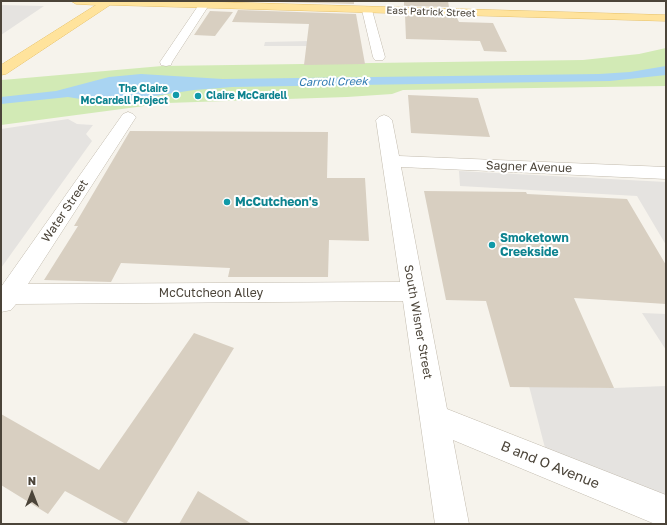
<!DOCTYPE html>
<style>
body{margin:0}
#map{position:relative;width:667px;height:525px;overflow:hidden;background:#f6f3ec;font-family:"Golos Text",sans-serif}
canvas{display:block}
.frame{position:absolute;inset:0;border:2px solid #4b4439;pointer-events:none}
.north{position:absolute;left:12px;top:473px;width:40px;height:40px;-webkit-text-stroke:3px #fff;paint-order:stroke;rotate:0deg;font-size:11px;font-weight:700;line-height:16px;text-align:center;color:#4b4439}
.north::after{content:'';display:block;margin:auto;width:14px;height:18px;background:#4b4439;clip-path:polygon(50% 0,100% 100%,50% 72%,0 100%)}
</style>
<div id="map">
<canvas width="667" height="525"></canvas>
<div class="frame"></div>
<div class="north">N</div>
</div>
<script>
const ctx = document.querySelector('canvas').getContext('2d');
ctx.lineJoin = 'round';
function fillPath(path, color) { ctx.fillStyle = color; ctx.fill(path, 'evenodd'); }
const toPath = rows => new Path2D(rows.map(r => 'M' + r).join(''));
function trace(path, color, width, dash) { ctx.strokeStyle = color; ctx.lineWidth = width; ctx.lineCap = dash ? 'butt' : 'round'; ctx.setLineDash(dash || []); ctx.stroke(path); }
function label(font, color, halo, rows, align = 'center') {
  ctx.font = font + ' "Golos Text",sans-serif'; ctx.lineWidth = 4; ctx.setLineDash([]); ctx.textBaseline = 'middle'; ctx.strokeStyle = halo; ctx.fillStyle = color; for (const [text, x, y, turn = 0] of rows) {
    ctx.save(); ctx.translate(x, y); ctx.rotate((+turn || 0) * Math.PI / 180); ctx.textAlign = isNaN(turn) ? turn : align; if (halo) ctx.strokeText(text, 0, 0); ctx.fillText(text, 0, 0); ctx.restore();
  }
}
const green = toPath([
 [666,48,666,86,403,90,392,94,347,97,167,103,1,125,1,80,14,79,162,66,583,60,639,54]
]);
const parking = toPath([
 [1,5,44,6,1,35],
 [310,41,310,46,264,46,265,42],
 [68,119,77,124,93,125,86,134,92,141,1,268,1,129],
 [459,171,666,182,666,245,637,196,460,186],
 [642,313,666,314,666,350],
 [529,386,614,388,666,386,666,495,545,448]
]);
const water = toPath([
 [666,66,666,75,610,81,232,87,194,90,115,102,99,102,68,97,1,104,1,97,56,91,109,77,141,74,223,79,599,74,630,72]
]);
const building = toPath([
 [243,1,354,1,354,4],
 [404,1,448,1,449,7,404,6],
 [238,10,356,14,365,64,304,65,309,24,232,22],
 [210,11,233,12,215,36,194,35],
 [405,15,452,16,452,18,457,18,459,22,493,23,507,52,484,51,480,41,406,39],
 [408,95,478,98,490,137,411,133],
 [130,131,328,132,327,178,365,178,369,241,329,240,328,277,228,277,230,268,121,263,111,282,44,280,78,226,74,226],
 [424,191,526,192,527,194,627,199,666,265,666,304,574,298,614,388,510,387,486,301,446,300],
 [194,333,234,348,126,524,65,491,48,514,1,485,1,414,99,470],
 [198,491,252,524,179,524]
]);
const minor = toPath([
 [204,2,209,5,172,62,171,65,166,66,161,65,160,62,200,3,204,2],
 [367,7,372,10,385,57,383,60,375,60,373,57,362,10,367,7],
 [128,112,133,114,136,117,28,284,400,282,376,120,379,117,384,115,389,117,392,120,399,156,666,167,666,179,401,167,447,409,666,495,666,524,655,524,453,440,469,524,435,524,403,301,16,304,11,310,1,312,1,287,123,114,128,112]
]);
const major = toPath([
 [71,1,182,1,666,15,666,21,110,5,6,74,1,75,1,65,96,5,76,4,71,1]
]);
const markers = [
 [176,95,4,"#0f9aa8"],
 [198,96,4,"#0f9aa8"],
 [227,202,4,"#0f9aa8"],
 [492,245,4,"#0f9aa8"]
];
const farStreetnames = [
 ["East Patrick Street",431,12,2]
];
const farCulturenames = [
 ["The Claire",168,89],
 ["McCardell Project",168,101],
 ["Claire McCardell",206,96,"left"]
];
const farWaternames = [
 ["Carroll Creek",333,82,-1]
];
const streetNames = [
 ["Sagner Avenue",529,167,2],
 ["Water Street",65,211,-56],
 ["McCutcheon Alley",211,293],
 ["South Wisner Street",418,322,80]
];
const cultureNames = [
 ["McCutcheon's",235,202],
 ["Smoketown",500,238],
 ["Creekside",500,252]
];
const nearStreetnames = [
 ["B and O Avenue",550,465,22]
];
fillPath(green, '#d2eab5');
fillPath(parking, '#e5e3e0');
fillPath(water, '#a9d4f2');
fillPath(building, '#d8cfc1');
trace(minor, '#c2bbae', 1);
trace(major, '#e6c16a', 1);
fillPath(minor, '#fff');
fillPath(major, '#ffe39c');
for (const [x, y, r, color] of markers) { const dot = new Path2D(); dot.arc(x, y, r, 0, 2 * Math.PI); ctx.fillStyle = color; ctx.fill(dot); trace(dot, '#fff', 1.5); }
label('10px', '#4b4439', '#fff', farStreetnames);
label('bold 10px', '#0d838f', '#fff', farCulturenames, 'right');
label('italic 11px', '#2e7ab2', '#fff', farWaternames);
label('12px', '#4b4439', '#fff', streetNames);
label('bold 12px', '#0d838f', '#fff', cultureNames, 'left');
label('14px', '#4b4439', '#fff', nearStreetnames);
</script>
